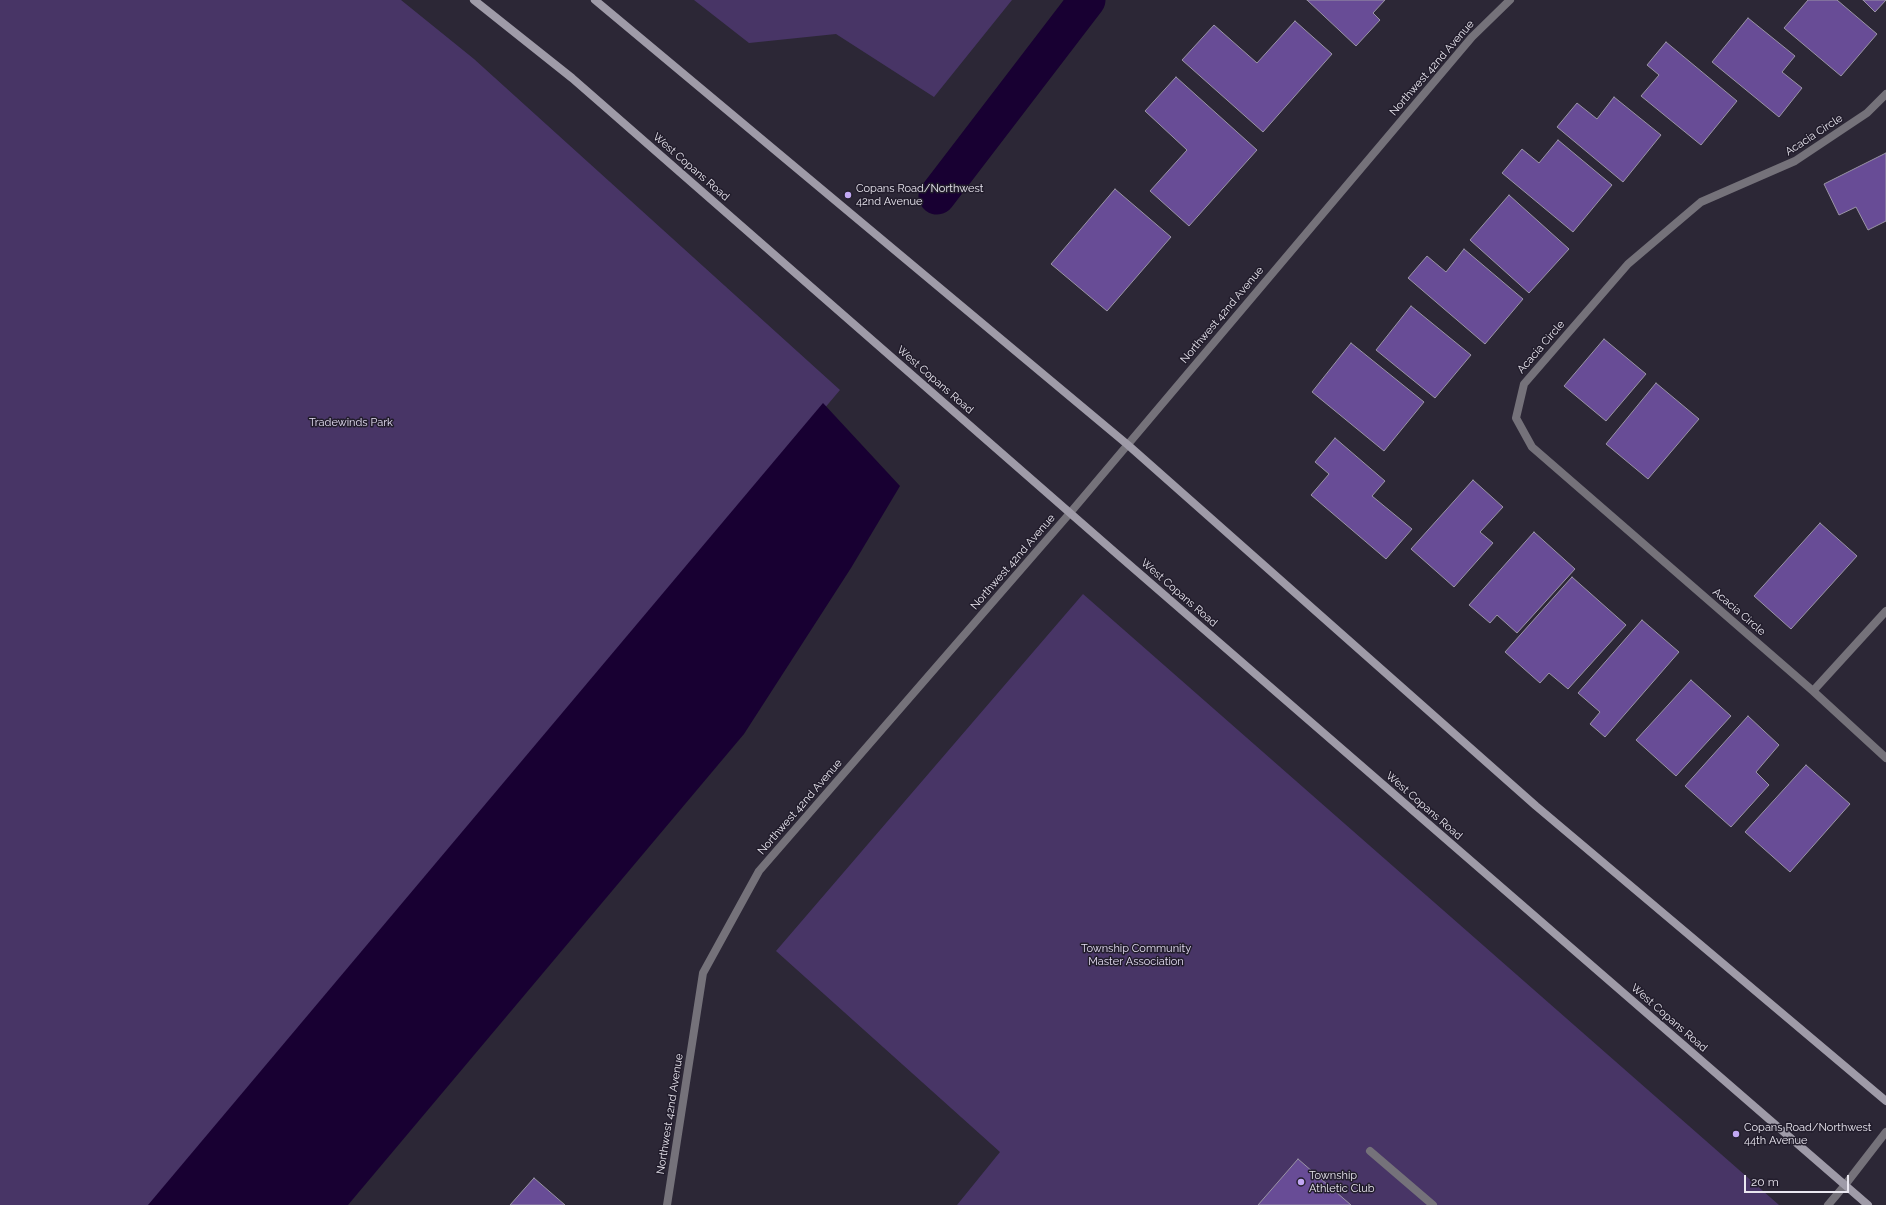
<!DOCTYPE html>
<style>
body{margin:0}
#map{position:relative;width:1886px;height:1205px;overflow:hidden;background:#2c2736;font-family:Raleway,sans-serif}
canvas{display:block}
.scale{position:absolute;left:1744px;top:1175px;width:105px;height:18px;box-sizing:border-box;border:2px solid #eae7f0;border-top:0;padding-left:5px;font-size:12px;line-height:14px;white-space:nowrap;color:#eae7f0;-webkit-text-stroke:3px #221d2c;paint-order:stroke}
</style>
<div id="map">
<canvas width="1886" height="1205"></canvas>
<div class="scale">20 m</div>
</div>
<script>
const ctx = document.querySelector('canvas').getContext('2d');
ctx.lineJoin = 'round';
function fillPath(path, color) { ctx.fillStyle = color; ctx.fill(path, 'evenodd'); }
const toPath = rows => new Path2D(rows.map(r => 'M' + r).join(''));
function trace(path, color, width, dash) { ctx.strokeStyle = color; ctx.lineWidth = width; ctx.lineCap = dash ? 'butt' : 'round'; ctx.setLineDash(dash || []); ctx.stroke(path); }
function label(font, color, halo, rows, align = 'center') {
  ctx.font = font + ' Raleway,sans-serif'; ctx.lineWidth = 3; ctx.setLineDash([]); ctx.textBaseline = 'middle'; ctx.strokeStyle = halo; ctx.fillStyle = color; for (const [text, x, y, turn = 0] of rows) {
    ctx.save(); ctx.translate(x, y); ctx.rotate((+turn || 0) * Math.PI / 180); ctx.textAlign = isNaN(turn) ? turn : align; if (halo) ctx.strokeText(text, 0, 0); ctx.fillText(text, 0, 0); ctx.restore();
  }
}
const green = toPath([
 [0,0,401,0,474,59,840,390,151,1205,0,1205],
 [694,0,1012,0,934,97,836,34,749,43],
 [1083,594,1779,1205,957,1205,1000,1152,776,951]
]);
const water = toPath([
 [823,403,900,486,851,568,744,734,348,1205,148,1205]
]);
const canal = toPath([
 [937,196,1087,0]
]);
const building = toPath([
 [1307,0,1385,0,1373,13,1380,20,1356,46,1307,0],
 [1808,0,1837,0,1877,34,1841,76,1784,28,1808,0],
 [1863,0,1886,0,1875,12,1863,0],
 [1748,18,1795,56,1782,72,1802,88,1779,117,1712,62,1748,18],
 [1295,21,1332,54,1263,132,1182,60,1214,25,1257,63,1295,21],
 [1666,42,1737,101,1701,145,1641,96,1659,75,1647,65,1666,42],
 [1176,77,1257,150,1189,226,1150,191,1187,150,1145,111,1176,77],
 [1614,97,1661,135,1623,182,1557,127,1577,103,1597,119,1614,97],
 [1558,140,1612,185,1573,232,1502,173,1522,149,1539,163,1558,140],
 [1886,153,1886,221,1868,230,1856,207,1839,215,1824,184,1886,153],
 [1115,189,1171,237,1107,311,1051,264,1115,189],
 [1509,195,1569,249,1529,293,1470,240,1509,195],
 [1464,249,1523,299,1485,344,1408,278,1427,256,1446,272,1464,249],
 [1411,306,1471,355,1435,398,1376,350,1411,306],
 [1604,339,1646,374,1606,421,1564,386,1604,339],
 [1351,343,1424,402,1384,451,1312,392,1351,343],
 [1656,383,1699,419,1648,479,1606,444,1656,383],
 [1335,438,1385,481,1372,496,1412,529,1386,559,1311,495,1329,474,1315,462,1335,438],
 [1473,480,1503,507,1480,532,1493,543,1454,587,1411,549,1473,480],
 [1820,523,1857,556,1791,629,1754,596,1820,523],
 [1534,532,1575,569,1517,633,1497,615,1490,623,1469,605,1534,532],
 [1572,577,1626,625,1568,689,1549,673,1540,683,1505,652,1572,577],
 [1642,620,1679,652,1605,737,1590,724,1600,712,1578,693,1642,620],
 [1691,680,1731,716,1676,776,1636,740,1691,680],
 [1748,716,1779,745,1756,772,1769,785,1731,827,1685,786,1748,716],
 [1806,765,1850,804,1790,872,1745,832,1806,765],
 [1298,1159,1351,1205,1258,1205,1298,1159],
 [534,1178,565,1205,510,1205,534,1178]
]);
const lane = toPath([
 [1370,1151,1433,1205],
 [1828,1205,1845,1185]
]);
const street = toPath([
 [1886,94,1867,113,1795,161,1701,202,1628,264,1524,384,1516,418,1532,447,1813,691,1886,758],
 [1813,691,1886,611],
 [1845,1185,1886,1132],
 [667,1205,703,973,759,871,1070,513,1472,37,1510,0]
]);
const secondary = toPath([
 [474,0,572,78,1117,554,1868,1205],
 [595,0,1128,445,1536,806,1886,1101]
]);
const markers = [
 [848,195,4,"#c2a8f3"],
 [1736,1134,4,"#c2a8f3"],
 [1301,1182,4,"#c2a8f3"]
];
const streetNames = [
 ["Northwest 42nd Avenue",1432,68,-49],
 ["Acacia Circle",1814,135,-33],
 ["West Copans Road",691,167,41],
 ["Northwest 42nd Avenue",1222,315,-50],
 ["Acacia Circle",1541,347,-49],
 ["West Copans Road",935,380,41],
 ["Northwest 42nd Avenue",1013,562,-49],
 ["West Copans Road",1179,593,41],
 ["Acacia Circle",1739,612,41],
 ["West Copans Road",1424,806,41],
 ["Northwest 42nd Avenue",800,807,-49],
 ["West Copans Road",1669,1018,41],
 ["Northwest 42nd Avenue",670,1114,-81]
];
const poiNames = [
 ["Copans Road/Northwest",856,189],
 ["42nd Avenue",856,202],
 ["Copans Road/Northwest",1744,1128],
 ["44th Avenue",1744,1141],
 ["Township",1309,1176],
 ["Athletic Club",1309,1189]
];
const parkNames = [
 ["Tradewinds Park",351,423],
 ["Township Community",1136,949],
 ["Master Association",1136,962]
];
fillPath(green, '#483566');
fillPath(water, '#180032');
trace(canal, '#180032', 37);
fillPath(building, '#684c96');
trace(building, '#9a94a6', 1);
trace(lane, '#75727a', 8);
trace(street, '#75727a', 8);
trace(secondary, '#9f9ba8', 8);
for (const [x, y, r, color] of markers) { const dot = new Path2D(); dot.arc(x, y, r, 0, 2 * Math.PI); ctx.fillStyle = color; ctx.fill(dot); trace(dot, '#221d2c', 1.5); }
label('11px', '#eae7f0', '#221d2c', streetNames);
label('11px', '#eae7f0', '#221d2c', poiNames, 'left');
label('11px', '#e5def3', '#221d2c', parkNames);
</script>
